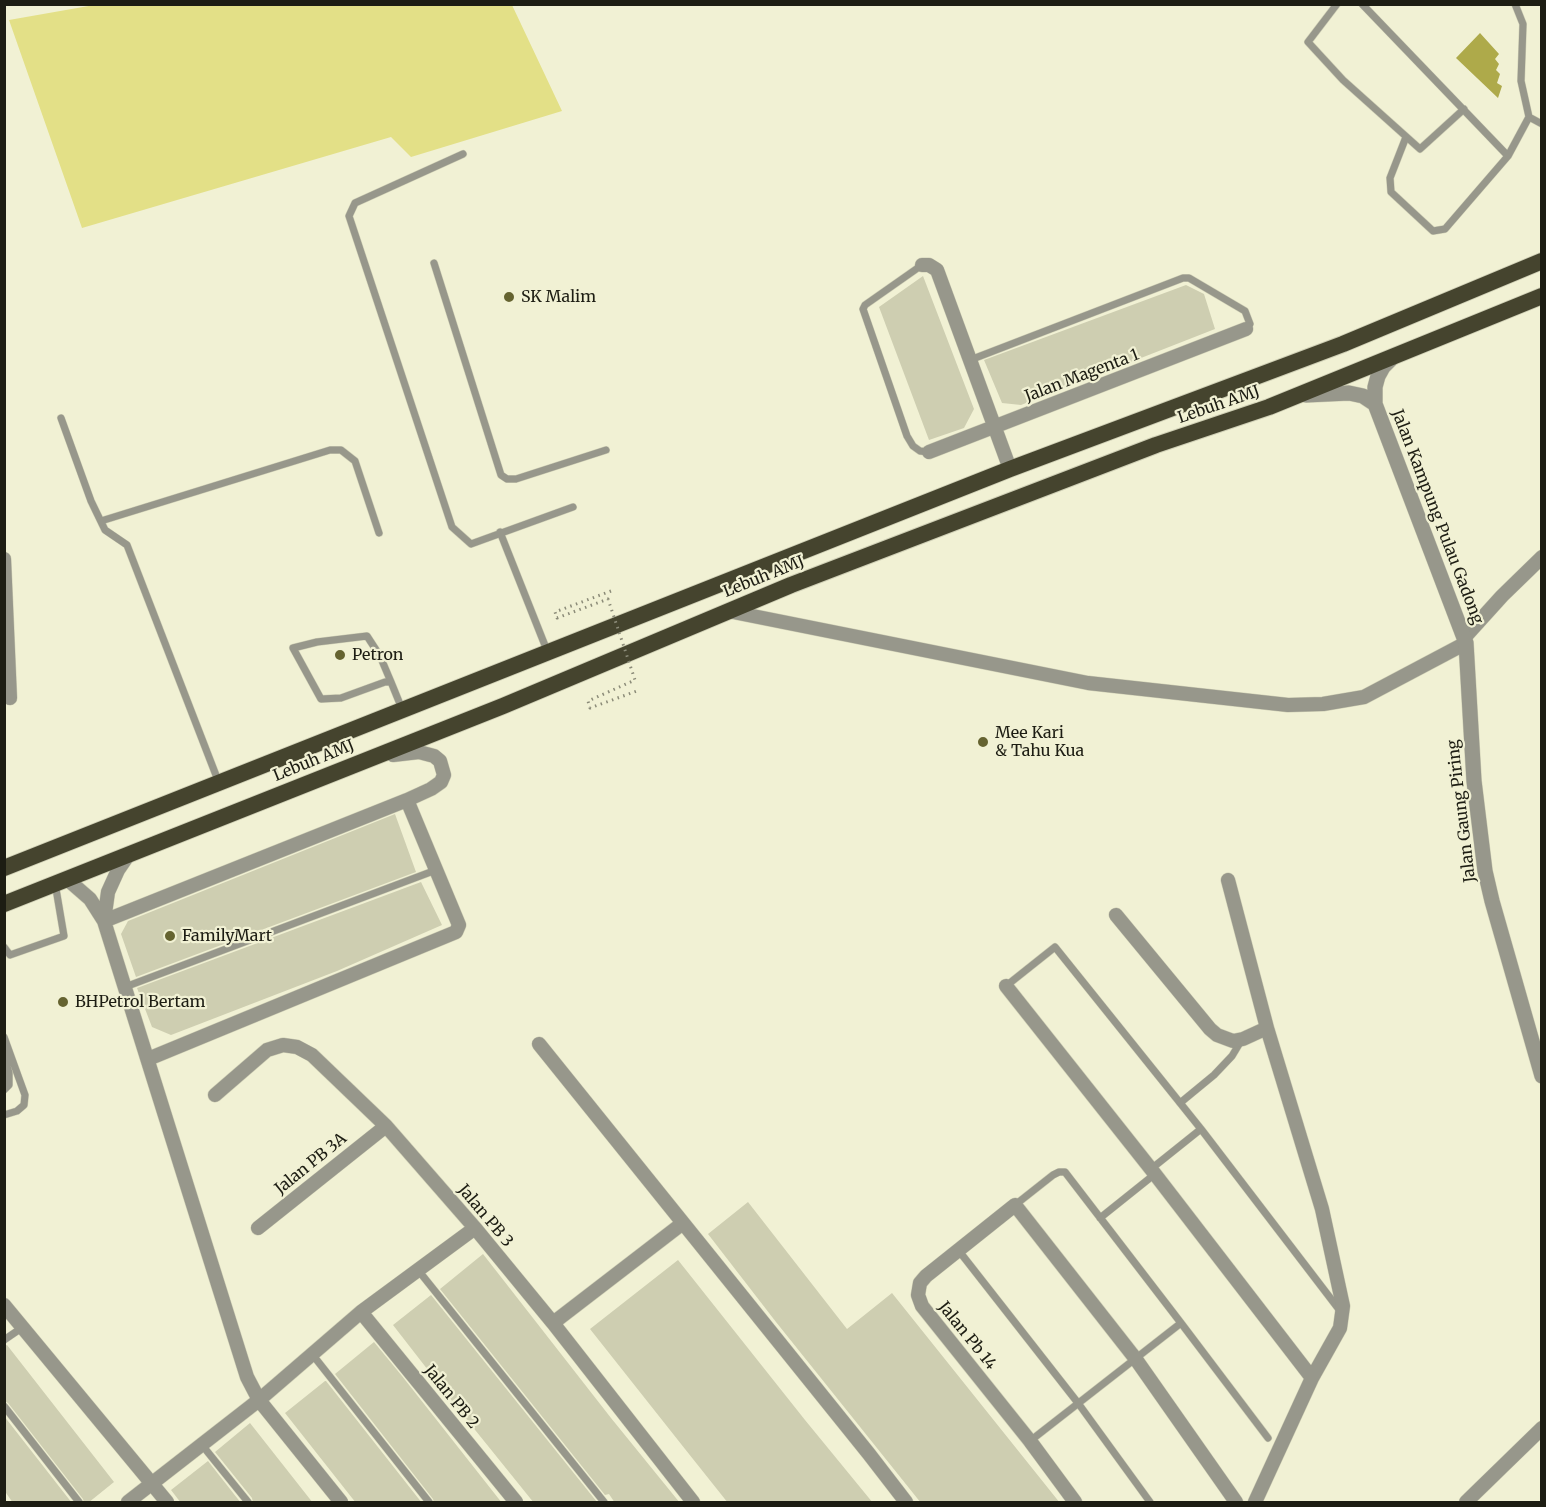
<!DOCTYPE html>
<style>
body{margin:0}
#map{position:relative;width:1546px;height:1507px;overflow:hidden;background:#f1f1d4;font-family:Merriweather,serif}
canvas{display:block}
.frame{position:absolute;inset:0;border:6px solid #1d1d13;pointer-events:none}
</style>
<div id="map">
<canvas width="1546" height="1507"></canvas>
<div class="frame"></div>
</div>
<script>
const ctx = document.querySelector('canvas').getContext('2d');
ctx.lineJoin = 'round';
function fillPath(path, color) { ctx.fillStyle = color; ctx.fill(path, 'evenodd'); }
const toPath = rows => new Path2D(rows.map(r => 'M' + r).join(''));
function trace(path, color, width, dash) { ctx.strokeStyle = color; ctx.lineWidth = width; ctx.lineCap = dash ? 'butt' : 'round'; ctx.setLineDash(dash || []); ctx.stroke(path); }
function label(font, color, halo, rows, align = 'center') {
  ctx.font = font + ' Merriweather,serif'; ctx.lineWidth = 4.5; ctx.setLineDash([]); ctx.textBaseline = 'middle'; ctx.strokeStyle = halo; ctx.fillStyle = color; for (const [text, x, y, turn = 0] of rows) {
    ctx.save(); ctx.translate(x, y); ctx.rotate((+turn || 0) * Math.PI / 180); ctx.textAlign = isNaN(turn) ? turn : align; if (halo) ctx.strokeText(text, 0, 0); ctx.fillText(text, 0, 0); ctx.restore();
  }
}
const green = toPath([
 [100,4,512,5,562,111,411,157,391,137,82,228,9,20]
]);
const water = toPath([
 [1480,33,1499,54,1495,59,1499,64,1496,70,1500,74,1497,83,1502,86,1498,98,1456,58]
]);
const building = toPath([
 [923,276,974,409,964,428,929,440,879,307],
 [1186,285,1204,294,1215,329,1021,405,1002,403,984,360],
 [395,814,416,872,136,977,121,934,128,921],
 [421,882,442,925,337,971,171,1035,152,1027,137,988],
 [748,1202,847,1329,892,1293,1060,1503,921,1503,776,1322,708,1234],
 [483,1254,611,1418,680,1503,615,1503,609,1494,605,1495,440,1289],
 [678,1260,805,1420,873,1503,728,1503,685,1449,590,1329],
 [431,1295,597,1502,596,1503,534,1503,459,1410,393,1325],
 [374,1342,402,1376,502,1503,434,1503,433,1499,335,1374],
 [7,1345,114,1482,88,1503,84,1503,83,1499,8,1403,4,1401,4,1346],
 [325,1381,326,1381,422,1503,356,1503,285,1413],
 [4,1416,72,1503,13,1503,4,1490],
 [250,1423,313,1503,253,1503,252,1498,215,1452],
 [208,1461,241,1503,181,1503,171,1490]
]);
const service = toPath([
 [1337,4,1308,42,1343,80,1420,149,1464,109],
 [1362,4,1508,156],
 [1515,4,1523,24,1521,81,1529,117,1542,124],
 [1406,137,1390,178,1391,192,1433,231,1445,229,1508,156,1529,117],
 [463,154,355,203,349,216,452,527,471,544,573,507],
 [434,263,501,475,507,479,516,479,606,450],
 [922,265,865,305,863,309,907,436,913,446,920,451,929,452],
 [970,360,1183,278,1189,278,1245,311,1250,324,1246,329],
 [61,418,91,501,105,530,127,545,219,783],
 [101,521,330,450,341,450,355,461,379,533],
 [500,532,548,653],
 [391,682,380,656,367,636,317,642,293,648,321,699,341,698,385,682,391,682,402,709],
 [4,947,10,955,64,936,55,883],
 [1006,986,1055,947,1201,1129,1341,1312],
 [125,987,436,870],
 [4,1037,25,1095,24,1105,17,1111,4,1115],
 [4,1055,9,1073,9,1085,4,1090],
 [1180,1103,1214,1075,1232,1056,1241,1041],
 [1151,1169,1201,1129],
 [1015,1205,1053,1175,1059,1172,1065,1172,1181,1323,1268,1438],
 [1100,1218,1155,1174],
 [959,1251,1078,1403,1150,1502],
 [418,1270,604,1502],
 [4,1340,23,1327],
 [312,1354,429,1502],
 [4,1406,79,1502],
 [1030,1441,1181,1323],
 [202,1445,248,1502]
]);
const minor = toPath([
 [922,265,929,265,937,270,1010,469],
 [929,452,1246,329],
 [4,559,10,698],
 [728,611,1088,683,1288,705,1323,704,1364,697,1466,643],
 [1464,638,1502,596,1542,557],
 [67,879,90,899,104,921,247,1377,259,1400,341,1502],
 [1228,880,1267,1028,1322,1209,1343,1306,1340,1328,1312,1378,1255,1502],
 [1116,915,1210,1029,1217,1035,1233,1041,1243,1039,1267,1028],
 [104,921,407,800,431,789,441,782,444,775,440,761,434,756,419,752,393,755,388,751],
 [104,921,108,892,118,870,129,854],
 [1006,986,1151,1169,1312,1378],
 [539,1044,869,1454,906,1502],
 [148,1059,456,932,459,925,407,800],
 [215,1095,267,1050,283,1045,297,1047,312,1055,386,1126,475,1228,553,1323,693,1502],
 [258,1228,386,1126],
 [4,1305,167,1502],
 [361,1312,516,1502],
 [553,1323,683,1223],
 [128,1502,259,1400,361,1312,475,1228],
 [1075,1502,1030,1441,922,1306,918,1295,920,1283,926,1276,1015,1205,1135,1358,1236,1502],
 [1466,1502,1542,1428]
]);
const tertiary = toPath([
 [1394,356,1383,367,1378,376,1375,387,1375,404,1466,643,1474,781,1485,871,1492,901,1542,1076],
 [1306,395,1349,393,1363,396,1375,404]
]);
const trunk = toPath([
 [4,868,1010,469,1343,344,1542,261],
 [4,904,503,706,791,585,1156,445,1269,407,1542,296]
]);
const pathBridge = toPath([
 [611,591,555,612,557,618,608,599,635,680,588,701,590,708,637,691]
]);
const markers = [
 [509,297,6,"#656330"],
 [340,655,6,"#656330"],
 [983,742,6,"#656330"],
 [170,936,6,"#656330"],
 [63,1002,6,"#656330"]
];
const poiNames = [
 ["SK Malim",521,297],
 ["Petron",352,655],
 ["Mee Kari",995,733],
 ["& Tahu Kua",995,751],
 ["FamilyMart",182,936],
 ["BHPetrol Bertam",75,1002]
];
const streetNames = [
 ["Jalan Magenta 1",1082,376,-21],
 ["Lebuh AMJ",1219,405,-19],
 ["Jalan Kampung Pulau Gadong",1437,517,69],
 ["Lebuh AMJ",764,577,-22],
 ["Lebuh AMJ",314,761,-22],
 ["Jalan Gaung Piring",1462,811,-97],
 ["Jalan PB 3A",311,1164,-39],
 ["Jalan PB 3",485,1216,50],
 ["Jalan Pb 14",967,1336,51],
 ["Jalan PB 2",451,1397,51]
];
fillPath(green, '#e3e087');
fillPath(water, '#aeaa4a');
fillPath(building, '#ceceb1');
trace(service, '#cfcfb5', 8);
trace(minor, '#cfcfb5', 15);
trace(tertiary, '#cfcfb5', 16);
trace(trunk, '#cfcfb5', 18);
trace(service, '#97978b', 7);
trace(minor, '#97978b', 14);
trace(tertiary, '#97978b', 15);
trace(trunk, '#45442e', 16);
trace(pathBridge, '#8b8b78', 3, [1.5, 4.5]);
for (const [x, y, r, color] of markers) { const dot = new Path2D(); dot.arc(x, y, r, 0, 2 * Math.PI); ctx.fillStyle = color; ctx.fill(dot); trace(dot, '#f1f1d4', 2); }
label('16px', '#1d1d13', '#f1f1d4', poiNames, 'left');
label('16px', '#1d1d13', '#f1f1d4', streetNames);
</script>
